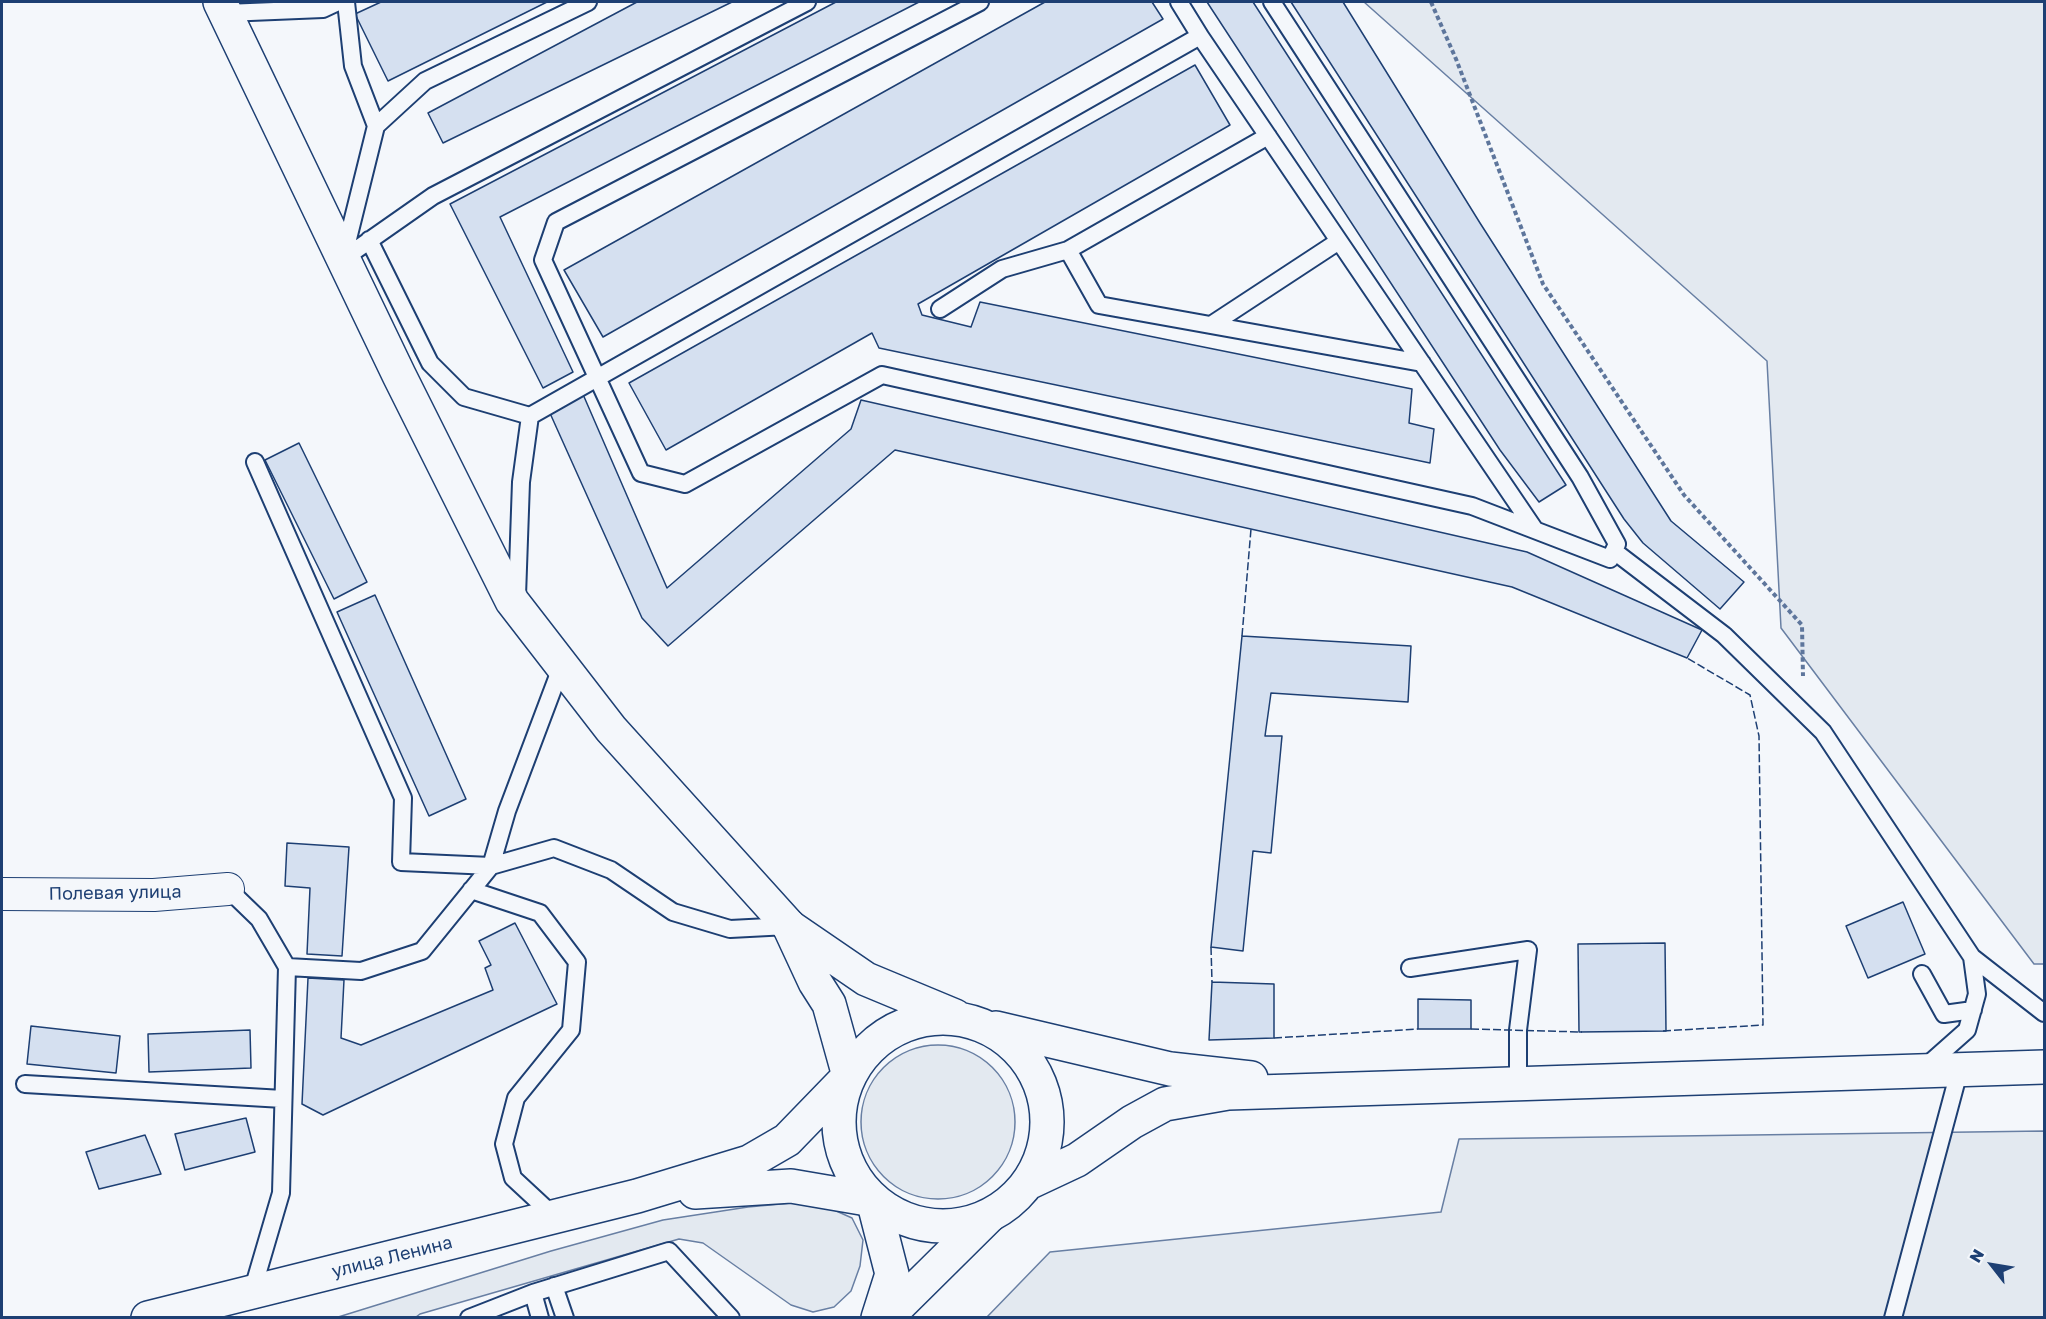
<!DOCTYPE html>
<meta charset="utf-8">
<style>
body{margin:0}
#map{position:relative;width:2046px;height:1319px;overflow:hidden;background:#f4f7fb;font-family:"Golos Text",sans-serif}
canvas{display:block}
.frame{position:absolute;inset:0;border:3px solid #1d3f73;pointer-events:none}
.north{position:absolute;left:1962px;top:1235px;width:60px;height:60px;-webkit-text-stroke:4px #f4f7fb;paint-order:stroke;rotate:301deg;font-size:16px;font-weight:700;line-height:24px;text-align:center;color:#1d3f73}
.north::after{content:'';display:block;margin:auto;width:21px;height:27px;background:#1d3f73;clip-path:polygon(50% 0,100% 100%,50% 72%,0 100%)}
</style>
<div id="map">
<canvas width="2046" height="1319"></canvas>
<div class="frame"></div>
<div class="north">N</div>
</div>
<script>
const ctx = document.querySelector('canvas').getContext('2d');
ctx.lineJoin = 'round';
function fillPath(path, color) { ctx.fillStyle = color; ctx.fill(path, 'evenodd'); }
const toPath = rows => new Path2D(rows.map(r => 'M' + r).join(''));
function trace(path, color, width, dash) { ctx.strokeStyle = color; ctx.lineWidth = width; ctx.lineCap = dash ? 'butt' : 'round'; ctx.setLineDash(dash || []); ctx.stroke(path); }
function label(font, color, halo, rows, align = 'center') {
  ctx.font = font + ' "Golos Text",sans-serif'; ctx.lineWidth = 4.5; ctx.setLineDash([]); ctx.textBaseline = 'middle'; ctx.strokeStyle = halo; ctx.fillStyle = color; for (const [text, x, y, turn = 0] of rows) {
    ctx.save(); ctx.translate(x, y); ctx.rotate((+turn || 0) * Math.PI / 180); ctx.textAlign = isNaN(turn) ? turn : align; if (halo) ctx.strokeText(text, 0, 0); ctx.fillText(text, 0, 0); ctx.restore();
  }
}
const green = toPath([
 [1364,2,2044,2,2044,964,2034,964,1781,628,1767,361,1364,2],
 '861 1122a77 77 0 1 1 154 0a77 77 0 1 1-154 0Z',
 [2044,1131,2044,1317,986,1318,1050,1252,1441,1212,1459,1139,2044,1131],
 [792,1203,825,1206,852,1218,863,1240,860,1266,851,1291,834,1307,813,1312,791,1305,703,1243,679,1239,420,1314,416,1317,335,1318,551,1251,663,1220,748,1207,792,1203]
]);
const building = toPath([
 [381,2,547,2,388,81,355,14,381,2],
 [637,2,732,2,443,143,428,113,637,2],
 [836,2,919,2,500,217,573,372,543,388,450,204,836,2],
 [1045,2,1152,2,1163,19,603,337,564,270,1045,2],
 [1207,2,1253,2,1566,485,1539,502,1500,450,1207,2],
 [1291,2,1343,2,1480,223,1671,521,1744,582,1720,609,1643,543,1624,519,1291,2],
 [1195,65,1230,125,918,304,922,315,971,327,980,302,1412,389,1409,423,1434,429,1430,463,879,348,872,333,666,450,629,383,1195,65],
 [582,392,667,588,851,429,861,400,1527,552,1702,630,1687,658,1512,587,895,450,668,646,642,618,549,411,582,392],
 [299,443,367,582,334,599,265,460,299,443],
 [375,595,466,799,429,816,337,612,375,595],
 [1242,636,1411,646,1408,702,1271,693,1265,736,1282,736,1271,853,1253,851,1243,951,1211,947,1242,636],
 [287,843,349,847,342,956,307,954,310,888,285,886,287,843],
 [1903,902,1925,954,1868,978,1846,926,1903,902],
 [515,923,557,1004,323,1115,302,1104,308,978,344,980,341,1038,361,1045,493,990,485,968,491,965,479,941,515,923],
 [1665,943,1666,1031,1579,1032,1578,944,1665,943],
 [1212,982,1274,984,1274,1038,1209,1040,1212,982],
 [1418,999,1471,1000,1471,1029,1418,1029,1418,999],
 [31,1026,120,1036,116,1073,27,1064,31,1026],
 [250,1030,251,1068,149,1072,148,1034,250,1030],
 [246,1118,255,1152,185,1170,175,1134,246,1118],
 [145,1135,161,1174,99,1189,86,1152,145,1135]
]);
const path = toPath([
 [1431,2,1456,59,1543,284,1684,495,1802,625,1803,676]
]);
const service = toPath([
 [346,2,353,66,376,126],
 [588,2,425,81,376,126,343,259,433,196,807,2],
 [980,2,556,222,543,260,641,473,685,484,882,375,1472,506,1610,559,1617,544,1580,477,1272,2],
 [226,13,323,9,338,2],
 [1200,36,1535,530],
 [1268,136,1068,250,1099,305,1422,363],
 [369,240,430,363,464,397,530,416],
 [940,309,1002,269,1068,250],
 [1211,325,1339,241],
 [255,462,403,798,401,862,491,866,554,848,611,870,673,912,730,929,788,926],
 [1614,551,1724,635,1823,732,1972,957,2044,1013],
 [517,596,521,482,530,416,1200,36,1179,2],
 [228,889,259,919,287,967,281,1193,252,1292],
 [471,890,540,913,577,962,571,1030,516,1098,504,1144,513,1178,555,1217],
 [287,967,361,971,422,951,491,866,507,811,562,665],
 [1410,968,1528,950,1518,1030,1518,1083],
 [1922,974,1944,1014,1973,1010],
 [1923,1069,1967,1030,1977,994,1972,957],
 [25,1084,283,1099],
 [554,1286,565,1318],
 [469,1318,533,1293],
 [540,1318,533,1293,669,1251,731,1318],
 [1893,1318,1960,1068]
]);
const minor = toPath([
 [2,894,154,895,228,889]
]);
const tertiary = toPath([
 [873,1200,892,1274,878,1318],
 [886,1318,989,1216]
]);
const secondary = toPath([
 [220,2,399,375,512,601,611,729,789,926]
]);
const primary = toPath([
 [790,927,866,979,955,1016],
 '839 1122a104 104 0 1 1 208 0a104 104 0 1 1-208 0Z',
 [996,1028,1170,1069,1251,1078],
 [1028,1183,1077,1160,1132,1122,1165,1104,1228,1093,2044,1067],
 [695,1192,791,1186,873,1200],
 [148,1318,637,1196,749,1162,787,1140,849,1076,829,1004,815,982,789,926]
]);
const fence = toPath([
 [1242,636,1251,529],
 [1211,947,1212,982],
 [1471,1029,1582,1032],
 [1663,1031,1763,1025,1759,736,1750,695,1687,658],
 [1274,1038,1418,1029]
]);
const streetNames = [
 ["Полевая улица",115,893,-1],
 ["улица Ленина",392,1257,-14]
];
fillPath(green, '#e3e9f0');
trace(green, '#687fa3', 1.5);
fillPath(building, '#d5e0f0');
trace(building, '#1d3f73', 1.5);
trace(service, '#1d3f73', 20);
trace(minor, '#1d3f73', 34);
trace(tertiary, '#1d3f73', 36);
trace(secondary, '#1d3f73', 36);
trace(primary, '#1d3f73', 36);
trace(path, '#5e769c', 4, [4.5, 3]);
trace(service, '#f4f7fb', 16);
trace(minor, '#f4f7fb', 32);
trace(tertiary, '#f4f7fb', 33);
trace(secondary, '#f4f7fb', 33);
trace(primary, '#f4f7fb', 33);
trace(fence, '#1d3f73', 1.5, [8, 3]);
label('18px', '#1d3f73', '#f4f7fb', streetNames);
</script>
